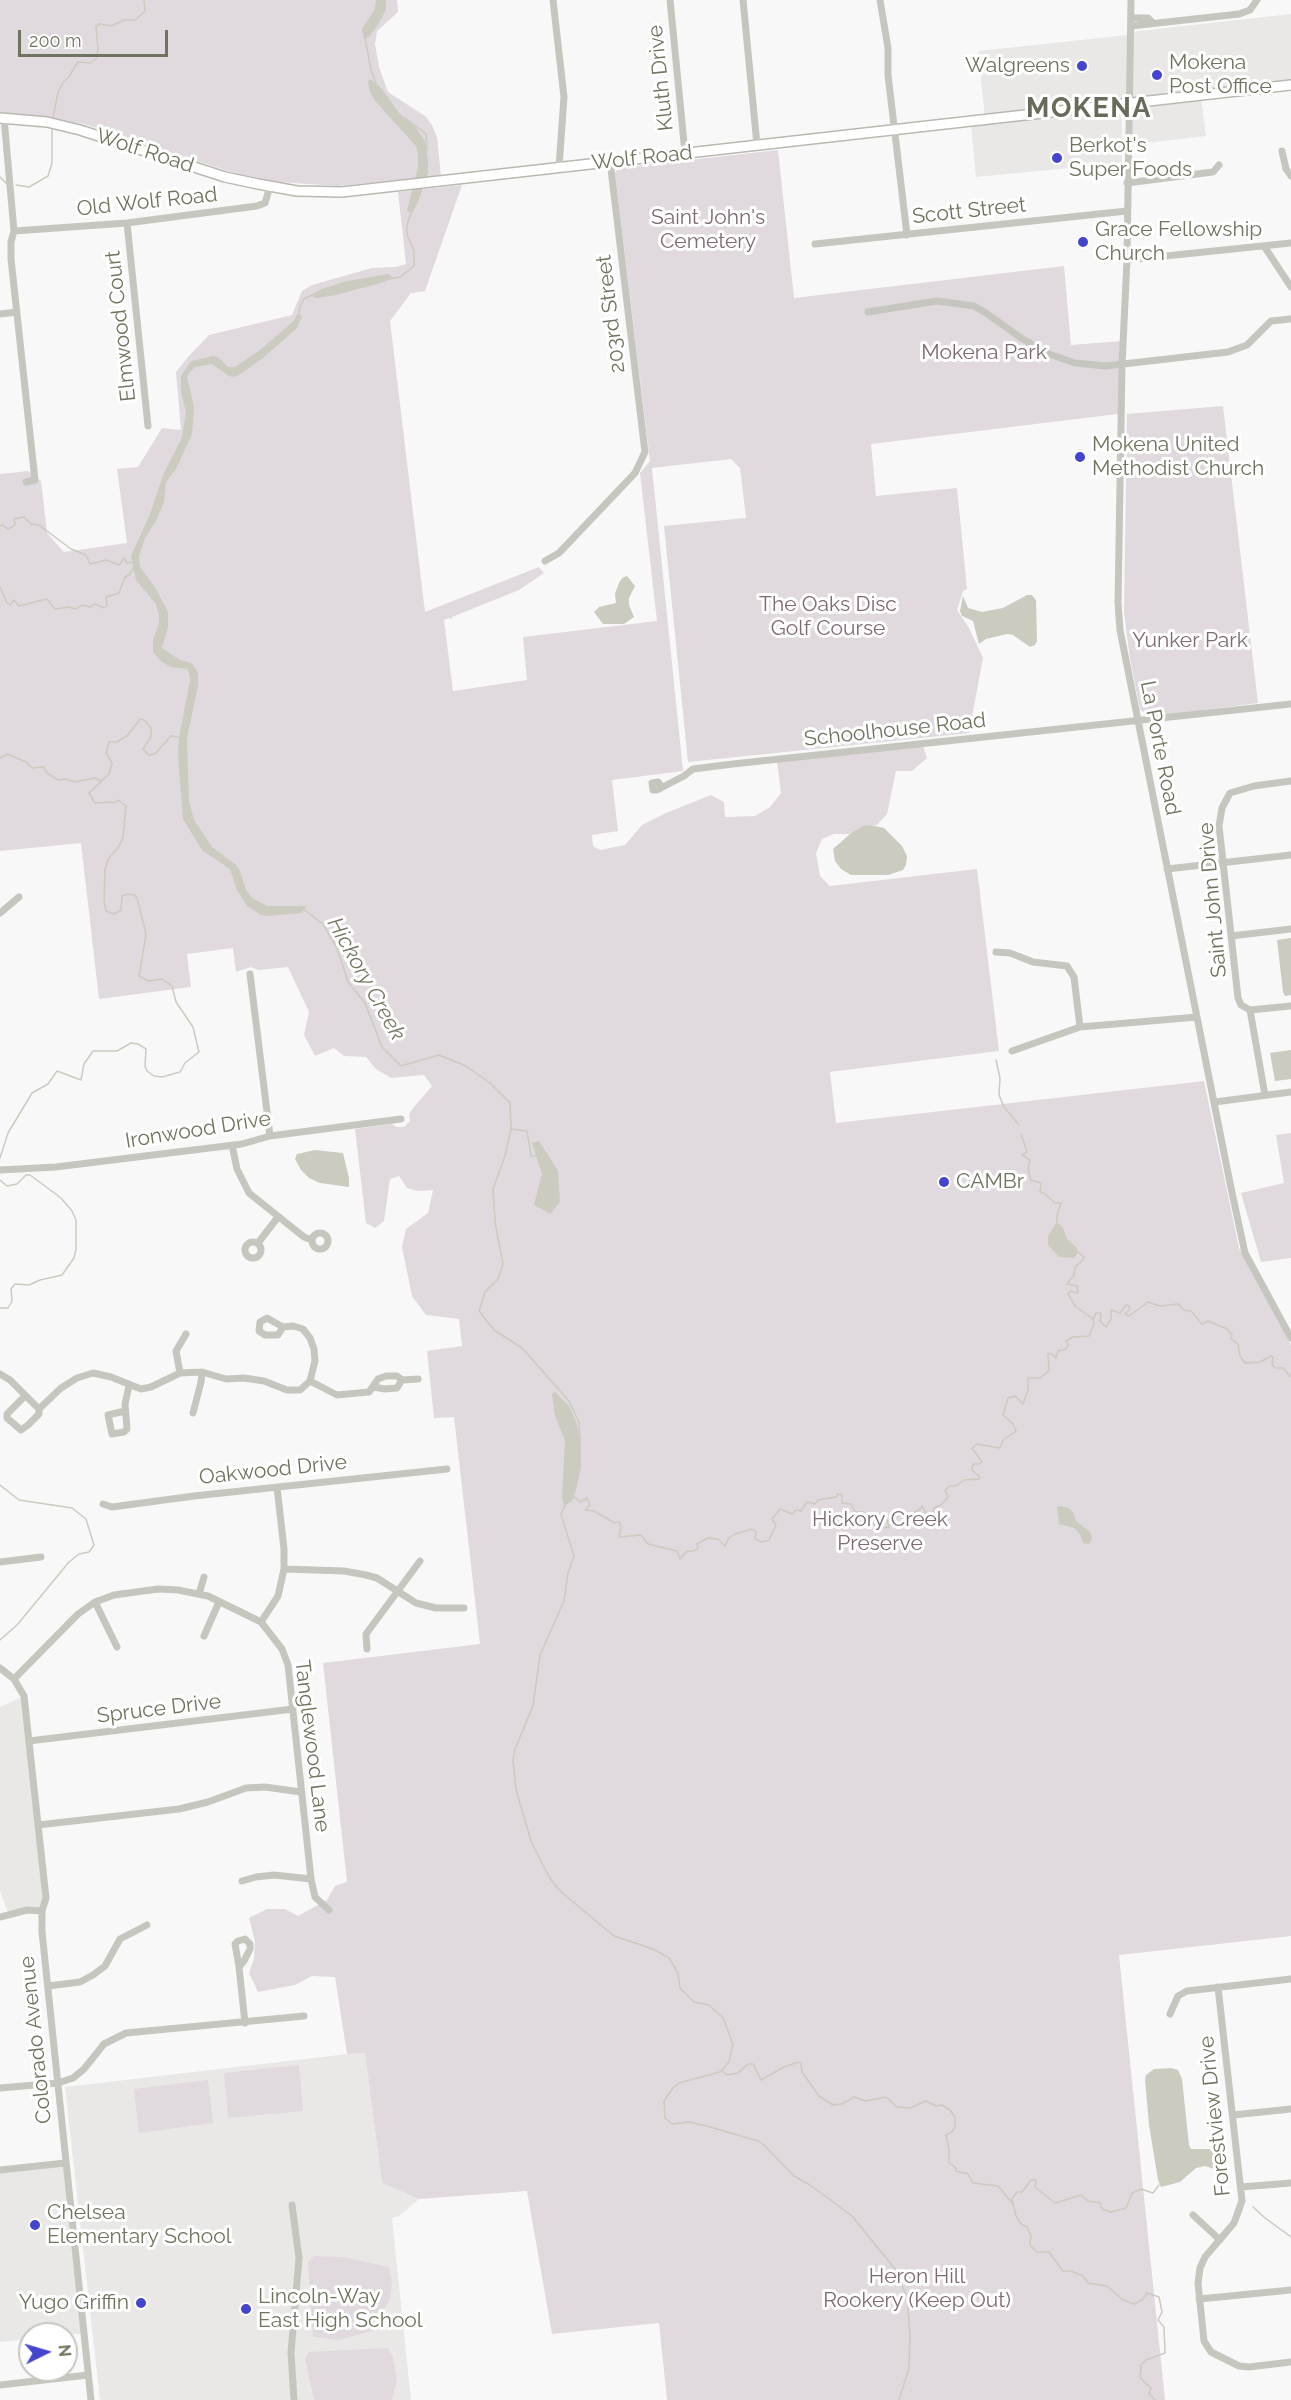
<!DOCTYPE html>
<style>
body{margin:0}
#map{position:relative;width:1291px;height:2400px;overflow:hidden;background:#f9f8f9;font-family:Raleway,sans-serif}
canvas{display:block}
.north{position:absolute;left:18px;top:2322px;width:60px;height:60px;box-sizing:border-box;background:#fff;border:2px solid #c5c7bf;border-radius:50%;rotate:85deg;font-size:16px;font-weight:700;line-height:24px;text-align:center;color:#6f745e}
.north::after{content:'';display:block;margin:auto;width:21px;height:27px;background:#4345ce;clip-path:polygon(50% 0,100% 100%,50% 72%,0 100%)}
.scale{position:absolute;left:18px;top:30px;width:150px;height:27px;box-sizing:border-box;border:3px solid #6f745e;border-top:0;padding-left:8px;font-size:18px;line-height:21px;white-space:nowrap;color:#6f745e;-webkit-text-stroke:4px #fff;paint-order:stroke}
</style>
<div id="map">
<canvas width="1291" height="2400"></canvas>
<div class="north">N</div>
<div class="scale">200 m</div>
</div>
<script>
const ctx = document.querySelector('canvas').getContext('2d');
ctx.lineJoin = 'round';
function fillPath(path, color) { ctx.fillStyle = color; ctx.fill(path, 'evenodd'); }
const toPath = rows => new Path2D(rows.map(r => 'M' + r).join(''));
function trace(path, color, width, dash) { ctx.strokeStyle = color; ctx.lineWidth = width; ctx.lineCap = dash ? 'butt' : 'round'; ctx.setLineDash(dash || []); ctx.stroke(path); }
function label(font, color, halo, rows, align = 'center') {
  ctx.font = font + ' Raleway,sans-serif'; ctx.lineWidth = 6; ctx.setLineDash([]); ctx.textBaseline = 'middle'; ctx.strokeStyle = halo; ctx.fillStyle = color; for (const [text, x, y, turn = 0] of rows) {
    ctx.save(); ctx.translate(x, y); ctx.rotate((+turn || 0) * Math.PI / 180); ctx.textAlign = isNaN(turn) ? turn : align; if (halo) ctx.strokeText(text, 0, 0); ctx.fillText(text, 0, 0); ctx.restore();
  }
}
const built = toPath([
 [1291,14,1291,84,1130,101,1131,32],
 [1128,35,1127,101,985,118,978,51],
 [1201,97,1206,136,1130,145,1131,105],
 [1114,111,1121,116,1122,122,1122,163,976,177,971,126],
 [22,1697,44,1898,40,1912,9,1915,0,1891,0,1707],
 [365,2052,382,2183,419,2199,399,2216,392,2218,411,2400,100,2400,65,2087],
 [64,2165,82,2334,30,2334,30,2339,0,2342,0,2172]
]);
const green = toPath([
 [0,0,397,0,398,12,377,31,375,44,379,67,388,92,425,116,432,125,437,137,441,176,337,186,280,182,237,174,84,124,0,112],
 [778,150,794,298,1064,266,1071,345,1122,341,1118,414,871,444,876,496,957,488,967,589,963,591,957,610,969,628,983,658,969,733,688,762,664,526,746,518,740,468,731,459,652,468,683,771,612,780,618,831,592,835,593,846,600,850,625,845,642,825,666,813,711,795,724,802,725,817,755,816,770,807,781,793,777,761,923,746,927,758,912,771,896,771,887,814,877,825,862,826,850,834,834,834,822,839,816,853,820,876,830,886,977,869,999,1051,830,1072,836,1123,1204,1081,1239,1248,1291,1345,1291,1936,1119,1955,1165,2400,667,2400,659,2323,552,2334,527,2191,419,2199,382,2183,365,2053,347,2054,335,1977,312,1976,295,1985,258,1992,249,1973,254,1959,255,1942,249,1918,267,1909,285,1909,298,1916,327,1900,335,1886,347,1882,323,1663,480,1644,454,1417,434,1418,427,1351,462,1346,459,1319,426,1315,412,1296,402,1247,406,1229,428,1213,433,1190,418,1191,407,1188,399,1176,390,1179,384,1221,375,1228,366,1223,355,1129,392,1124,396,1127,404,1127,410,1121,409,1114,413,1108,432,1086,424,1075,391,1078,376,1069,366,1057,344,1056,334,1048,315,1056,304,1035,309,1012,288,967,258,970,251,967,236,972,233,948,187,954,191,987,99,999,81,843,0,851,0,474,28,471,41,481,47,533,64,552,127,543,117,469,138,467,162,428,181,430,176,372,188,357,209,335,292,315,302,291,312,285,372,268,396,267,406,264,398,192,462,185,425,291,411,293,390,321,425,612,539,567,544,573,519,590,452,617,451,620,450,618,444,620,453,691,527,680,523,637,657,621,640,473,650,461,615,173,618,168],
 [1223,406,1258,703,1163,715,1145,714,1140,709,1130,659,1124,612,1127,414],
 [1291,1133,1291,1258,1261,1262,1241,1193,1284,1183,1276,1135],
 [299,2065,303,2111,228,2118,224,2073],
 [208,2080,213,2123,139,2133,134,2089],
 [314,2256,343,2257,389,2267,392,2282,390,2298,378,2323,372,2331,338,2340,313,2337,308,2262],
 [387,2348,393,2357,397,2380,392,2400,314,2400,305,2358,309,2352]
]);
const water = toPath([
 [376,0,386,0,386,10,377,26,369,37,364,39,362,29,375,9],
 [370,79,382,89,399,113,416,128,425,141,428,160,428,173,419,200,412,213,407,211,418,168,418,155,416,146,376,102,370,92,368,82],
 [388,274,392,277,389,280,381,283,331,296,316,298,313,296,319,290,343,282],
 [297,314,302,316,297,328,263,358,239,375,233,377,229,376,212,364,195,367,189,373,187,377,194,407,192,434,176,469,166,482,164,502,156,521,145,538,139,556,140,567,156,589,168,612,168,627,162,648,180,660,191,663,198,672,198,686,187,738,189,802,194,820,212,847,236,865,240,871,246,890,252,898,267,906,307,906,301,913,267,916,261,915,247,906,237,890,230,869,202,850,183,819,178,755,179,738,190,680,189,672,187,669,171,667,162,662,153,652,153,640,159,623,159,614,156,604,136,580,131,556,150,514,164,473,182,438,186,412,181,392,181,376,191,361,214,356,219,358,228,367,235,367,260,350,294,321],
 [627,576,635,586,629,598,629,605,634,617,624,624,603,624,594,612,599,607,616,603,615,594,619,583,622,578],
 [1027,595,1032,595,1036,600,1037,641,1035,645,1030,647,1013,635,1007,634,986,639,979,644,973,621,962,616,960,611,963,596,968,608,982,612,1003,608],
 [870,825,884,828,902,846,907,856,906,865,903,870,888,875,851,875,841,869,835,861,833,849,850,834,862,826],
 [1291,938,1291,995,1285,996,1283,992,1277,940],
 [1291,1050,1291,1079,1275,1081,1270,1053],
 [539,1141,558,1171,560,1202,550,1214,534,1205,542,1174,532,1143],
 [315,1150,343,1153,349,1178,349,1187,320,1183,309,1178,301,1170,295,1159,297,1154],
 [1057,1222,1063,1228,1067,1239,1076,1247,1078,1252,1074,1258,1059,1257,1048,1245,1048,1236],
 [555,1392,569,1406,577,1424,581,1447,581,1468,576,1490,572,1501,564,1506,562,1497,565,1440,555,1416,552,1394],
 [1060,1506,1069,1508,1073,1512,1076,1521,1090,1532,1092,1539,1089,1544,1083,1543,1080,1534,1074,1528,1059,1524,1057,1507],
 [1171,2068,1178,2070,1182,2079,1189,2145,1191,2149,1209,2149,1215,2152,1216,2167,1214,2169,1205,2166,1196,2168,1180,2182,1161,2187,1158,2180,1149,2125,1145,2079,1146,2075,1154,2069]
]);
const stream = toPath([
 [365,38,371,70,376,83],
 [405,118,426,134,427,150],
 [53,119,58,92,64,81,68,78,78,62,90,63,96,59,98,49,96,26,100,24,111,26,124,20,135,20,145,11,144,0],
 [0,177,7,184],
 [16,185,29,187,48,176,52,163,52,126],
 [389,279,400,277,414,266,414,251,407,235,407,225,411,213],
 [299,315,300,306,304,299,316,293],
 [0,526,2,525,8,529,12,527,15,525,14,519,24,517,31,524,39,525,71,549,86,555,90,564,106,560,119,565,124,558,127,563,133,562],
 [0,587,7,603,10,605,14,600,19,606,47,599,55,609,69,607,76,609,82,605,90,607,95,604,104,608,107,606,106,597,119,593,125,577,129,575,134,568],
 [0,758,7,754,26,762,32,768,44,767,47,773,58,780,66,779,75,782,95,778,101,781],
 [303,909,323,924,337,948,348,982,365,1003,382,1047,401,1066,439,1055,466,1066,490,1083,510,1103,511,1129,505,1156,493,1189,495,1222,503,1264,498,1279,485,1292,479,1311,494,1330,522,1348,569,1401,579,1422,580,1442],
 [996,1060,1000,1078,999,1095,1004,1107,1019,1125],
 [511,1129,527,1131,531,1156,536,1156],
 [1021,1134,1027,1152,1022,1155,1030,1160,1028,1169,1031,1180,1041,1183,1040,1192,1044,1193,1055,1203,1061,1203,1057,1215,1057,1222],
 [0,1158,8,1133,32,1093,48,1084,57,1071,81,1080,84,1064,93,1051,117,1051,131,1043,138,1044,146,1049,145,1066,147,1071,154,1076,162,1077,180,1072,185,1063,199,1052,193,1027,176,1002,172,986,162,979,148,981,139,976,146,934,137,898,135,895,128,894,122,896,121,910,114,914,106,911,104,901,105,869,109,858,118,848,123,838,126,806,118,800,116,802,95,803,89,793,109,774,112,763,106,753,109,742,117,742,128,735,140,719,144,720,151,728,151,737,143,749,149,755,155,754,171,736,178,737],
 [0,1180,7,1186,17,1184,26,1175,30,1175,61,1198,72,1211,76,1220,76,1249,74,1258,62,1275,40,1280,29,1285,15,1284,11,1289,12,1301,8,1308,0,1308],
 [1094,1318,1096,1313,1101,1313,1100,1321,1106,1327,1111,1319,1111,1310,1120,1313,1126,1305,1129,1306,1130,1309,1125,1314,1129,1316,1148,1302,1160,1306,1178,1304,1184,1310,1191,1311,1202,1324,1208,1321,1227,1329,1232,1335,1231,1339,1238,1344,1240,1356,1245,1363,1260,1362,1271,1356,1273,1357,1272,1364,1275,1368,1283,1368,1291,1377],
 [0,1485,19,1500,72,1508,86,1519,94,1545,89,1552,79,1554,69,1562,17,1625,0,1640],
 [572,1497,576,1498,580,1502,587,1498,590,1505,585,1510,594,1511,615,1523,619,1522,621,1527,619,1537,641,1535,648,1544,677,1551,680,1559,687,1551,694,1551,698,1548,697,1544,708,1538,718,1539,725,1546,729,1538,735,1534,752,1529,756,1532,755,1539,761,1542,769,1540,776,1525,772,1519,780,1509,792,1514,796,1510,801,1511,807,1502,815,1504,818,1500,836,1497,838,1494,842,1495,842,1503,851,1504,855,1512,863,1512,869,1516,876,1529,889,1527,887,1521,891,1519,896,1518,902,1512,912,1514,920,1509,922,1506,928,1516,932,1514,934,1508,941,1505,948,1497,945,1490,950,1486,956,1486,964,1480,979,1479,980,1477,972,1470,973,1464,979,1464,982,1462,972,1448,977,1444,1000,1448,1003,1440,1016,1431,1013,1424,1003,1415,1008,1398,1015,1396,1023,1404,1028,1390,1028,1378,1040,1378,1049,1371,1048,1354,1052,1354,1056,1358,1058,1351,1066,1349,1068,1345,1066,1341,1073,1337,1089,1336,1094,1324,1093,1319,1075,1306,1068,1294,1070,1291,1078,1293,1077,1286,1067,1284,1074,1275,1075,1267,1083,1260,1084,1257,1078,1252],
 [565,1505,561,1514,574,1556,568,1573,564,1601,540,1655,533,1706,515,1749,513,1760,516,1790,531,1841,549,1877,560,1891,614,1936,653,1949,669,1958,678,1973,680,1988,694,2002,709,2005,723,2018,733,2044,729,2062,720,2072,679,2083,673,2088,664,2101,665,2118,672,2124,689,2122,707,2126,758,2141,764,2145,794,2176,810,2185,852,2216,895,2269,907,2297,910,2335,909,2368,899,2400],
 [722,2071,727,2075,738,2073,748,2064,753,2064,761,2080,784,2067,798,2062,801,2064,802,2072,819,2096,833,2105,842,2104,854,2097,865,2101,886,2097,897,2107,910,2108,926,2101,936,2106,942,2105,950,2110,955,2117,955,2127,952,2132,946,2135,949,2150,949,2163,956,2168,956,2171,968,2174,973,2183,998,2186,1013,2204],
 [1214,2167,1228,2182],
 [1253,2207,1265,2218,1291,2237],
 [1155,2400,1149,2394,1151,2388,1140,2378,1141,2365,1146,2360,1165,2353,1164,2327,1158,2320,1162,2312,1159,2297,1147,2293,1142,2300,1134,2304,1123,2300,1107,2286,1088,2283,1083,2276,1071,2271,1063,2271,1049,2252,1037,2252,1030,2245,1031,2236,1027,2227,1021,2224,1016,2216,1012,2199,1017,2192,1022,2192,1031,2180,1036,2180,1035,2187,1055,2203,1081,2195,1088,2201,1100,2203,1102,2209,1111,2212,1126,2208,1132,2193,1141,2189,1153,2193,1159,2185]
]);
const minor = toPath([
 [553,0,564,97,559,167],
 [670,0,685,153],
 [743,0,757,145],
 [880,0,888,48,888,75,907,235],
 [1131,0,1127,260,1122,365,1118,603,1120,630,1231,1188,1245,1253,1291,1338],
 [1131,18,1148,18,1152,22],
 [1131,26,1239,14,1250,10,1257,0],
 [4,118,14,231,11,242,11,259,35,480,26,482],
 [1282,151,1286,169,1291,176],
 [1127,183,1213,172,1219,165],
 [127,223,148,426],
 [14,231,127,223,257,206,265,203,270,186],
 [815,244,1127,211],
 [1264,246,1291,287],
 [1127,260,1291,243],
 [868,312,937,301,974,306,986,313,1021,338,1049,354,1075,363,1106,366,1228,352,1247,345,1271,321,1291,319],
 [0,314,17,312],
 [545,561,559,553,635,473,645,452,610,161],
 [1291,781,1254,786,1230,793,1222,808,1219,826,1238,998,1241,1005,1250,1010,1291,1006],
 [662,787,658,782,652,783,653,790,657,790,684,776,693,769,733,764,1291,704],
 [1167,869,1291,855],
 [0,913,19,897],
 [1231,936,1291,929],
 [996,952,1010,953,1033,962,1067,966,1074,977,1080,1027],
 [250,974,270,1136],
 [1250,1010,1265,1095],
 [1012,1051,1080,1027,1197,1017],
 [1215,1102,1291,1092],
 [232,1145,237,1169,249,1193,304,1237,312,1240],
 [0,1170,56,1167,242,1144,270,1136,401,1119],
 '312 1241a8 8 0 1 1 16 0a8 8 0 1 1-16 0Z',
 '245 1250a8 8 0 1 1 16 0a8 8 0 1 1-16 0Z',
 [258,1243,278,1217],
 [180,1373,176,1351,186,1334],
 [0,1374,10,1380,39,1409],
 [310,1381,337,1395,369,1392,378,1379,386,1376,397,1376,402,1380,418,1379],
 [373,1387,385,1389,397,1388,402,1380],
 [25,1396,7,1414,7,1418,21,1430,28,1425,39,1414,39,1409,61,1388,77,1378,93,1373,111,1377,141,1389,151,1387,180,1373,202,1372,226,1379,244,1378,264,1381,287,1390,300,1390,310,1381,315,1361,314,1349,310,1338,303,1329,293,1326,283,1327,267,1318,260,1322,259,1331,265,1335,278,1335,283,1327],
 [125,1411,108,1415,112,1434,124,1432,127,1429,125,1404,129,1386],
 [193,1413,201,1382,202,1372],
 [103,1504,112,1507,194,1496,447,1469],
 [0,1562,41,1557],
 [284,1569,344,1571,366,1575,377,1578,416,1603,436,1608,464,1608],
 [199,1594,204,1577],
 [95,1602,117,1647],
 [261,1622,278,1596,284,1569,284,1549,277,1487],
 [204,1636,219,1602],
 [367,1649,366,1634,420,1561],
 [0,1668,14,1679,24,1696,46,1898,42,1911,42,1932,91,2400],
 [14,1679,78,1614,95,1602,114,1595,158,1589,178,1590,208,1596,261,1622,282,1649,288,1665,311,1879,315,1897,329,1910],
 [29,1741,293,1709],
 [38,1825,179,1809,208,1802,246,1788,265,1787,301,1792],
 [242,1881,256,1877,274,1875,311,1879],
 [0,1917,27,1910,42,1911],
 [239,1967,235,1944,238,1941,245,1939,250,1944,250,1949,244,1961,239,1967,245,2023],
 [48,1986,80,1982,93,1975,105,1966,120,1939,147,1925],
 [1218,1987,1242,2201,1234,2223,1205,2257,1200,2268,1198,2283,1204,2341,1211,2352,1239,2366,1249,2367,1291,2362],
 [1170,2014,1178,1996,1187,1991,1291,1979],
 [0,2088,58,2083,73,2078,84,2069,104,2044,126,2033,304,2016],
 [1233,2115,1291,2109],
 [0,2170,65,2163],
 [1241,2187,1291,2183],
 [292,2205,299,2258,291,2353,294,2400],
 [1193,2215,1220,2240],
 [1199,2299,1291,2290],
 [0,2385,88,2375]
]);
const major = toPath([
 [0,118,47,122,80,130,225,177,258,184,297,191,342,192,1291,85]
]);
const markers = [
 [1082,66,6,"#4345ce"],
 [1157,75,6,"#4345ce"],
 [1057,158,6,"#4345ce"],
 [1083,242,6,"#4345ce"],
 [1080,457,6,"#4345ce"],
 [944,1182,6,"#4345ce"],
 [35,2225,6,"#4345ce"],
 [141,2303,6,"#4345ce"],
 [246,2309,6,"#4345ce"]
];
const poiNames = [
 ["Mokena",1169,63],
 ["Post Office",1169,87],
 ["Walgreens",1070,66,"right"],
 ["Berkot's",1069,146],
 ["Super Foods",1069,170],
 ["Grace Fellowship",1095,230],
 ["Church",1095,254],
 ["Mokena United",1092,445],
 ["Methodist Church",1092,469],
 ["CAMBr",956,1182],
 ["Chelsea",47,2213],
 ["Elementary School",47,2237],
 ["Lincoln-Way",258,2297],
 ["East High School",258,2321],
 ["Yugo Griffin",129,2303,"right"]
];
const streetNames = [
 ["Kluth Drive",661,78,-96],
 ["Wolf Road",145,151,18],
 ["Wolf Road",642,158,-6],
 ["Old Wolf Road",147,202,-6],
 ["Scott Street",969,211,-6],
 ["203rd Street",611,314,-97],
 ["Elmwood Court",121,326,-96],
 ["Schoolhouse Road",895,730,-6],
 ["La Porte Road",1160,748,79],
 ["Saint John Drive",1213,900,-95],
 ["Ironwood Drive",198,1130,-9],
 ["Oakwood Drive",273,1470,-6],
 ["Spruce Drive",159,1709,-7],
 ["Tanglewood Lane",312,1746,83],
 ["Colorado Avenue",36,2040,-96],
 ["Forestview Drive",1215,2116,-96]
];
const parkNames = [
 ["Saint John's",708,218],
 ["Cemetery",708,242],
 ["Mokena Park",984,353],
 ["The Oaks Disc",828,605],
 ["Golf Course",828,629],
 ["Yunker Park",1190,641],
 ["Hickory Creek",880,1520],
 ["Preserve",880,1544],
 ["Heron Hill",917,2277],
 ["Rookery (Keep Out)",917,2301]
];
const waterNames = [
 ["Hickory Creek",366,979,61]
];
const districtNames = [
 ["MOKENA",1089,109]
];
fillPath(built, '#e9e8e7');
fillPath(green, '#e0d9de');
fillPath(water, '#cbcbbf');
trace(stream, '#cbcbbf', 1.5);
trace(major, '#b8bab1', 12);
trace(minor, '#c5c7bf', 7);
trace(major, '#fff', 9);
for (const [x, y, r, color] of markers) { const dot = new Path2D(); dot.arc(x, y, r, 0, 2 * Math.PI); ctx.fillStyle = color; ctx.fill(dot); trace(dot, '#fff', 2); }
label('21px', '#6f745e', '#fff', poiNames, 'left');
label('21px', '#6f745e', '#fff', streetNames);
label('21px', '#7d6a73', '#fff', parkNames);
label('italic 22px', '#787863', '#fff', waterNames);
ctx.letterSpacing = '1.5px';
label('bold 27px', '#676b59', '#fff', districtNames);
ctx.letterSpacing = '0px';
</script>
